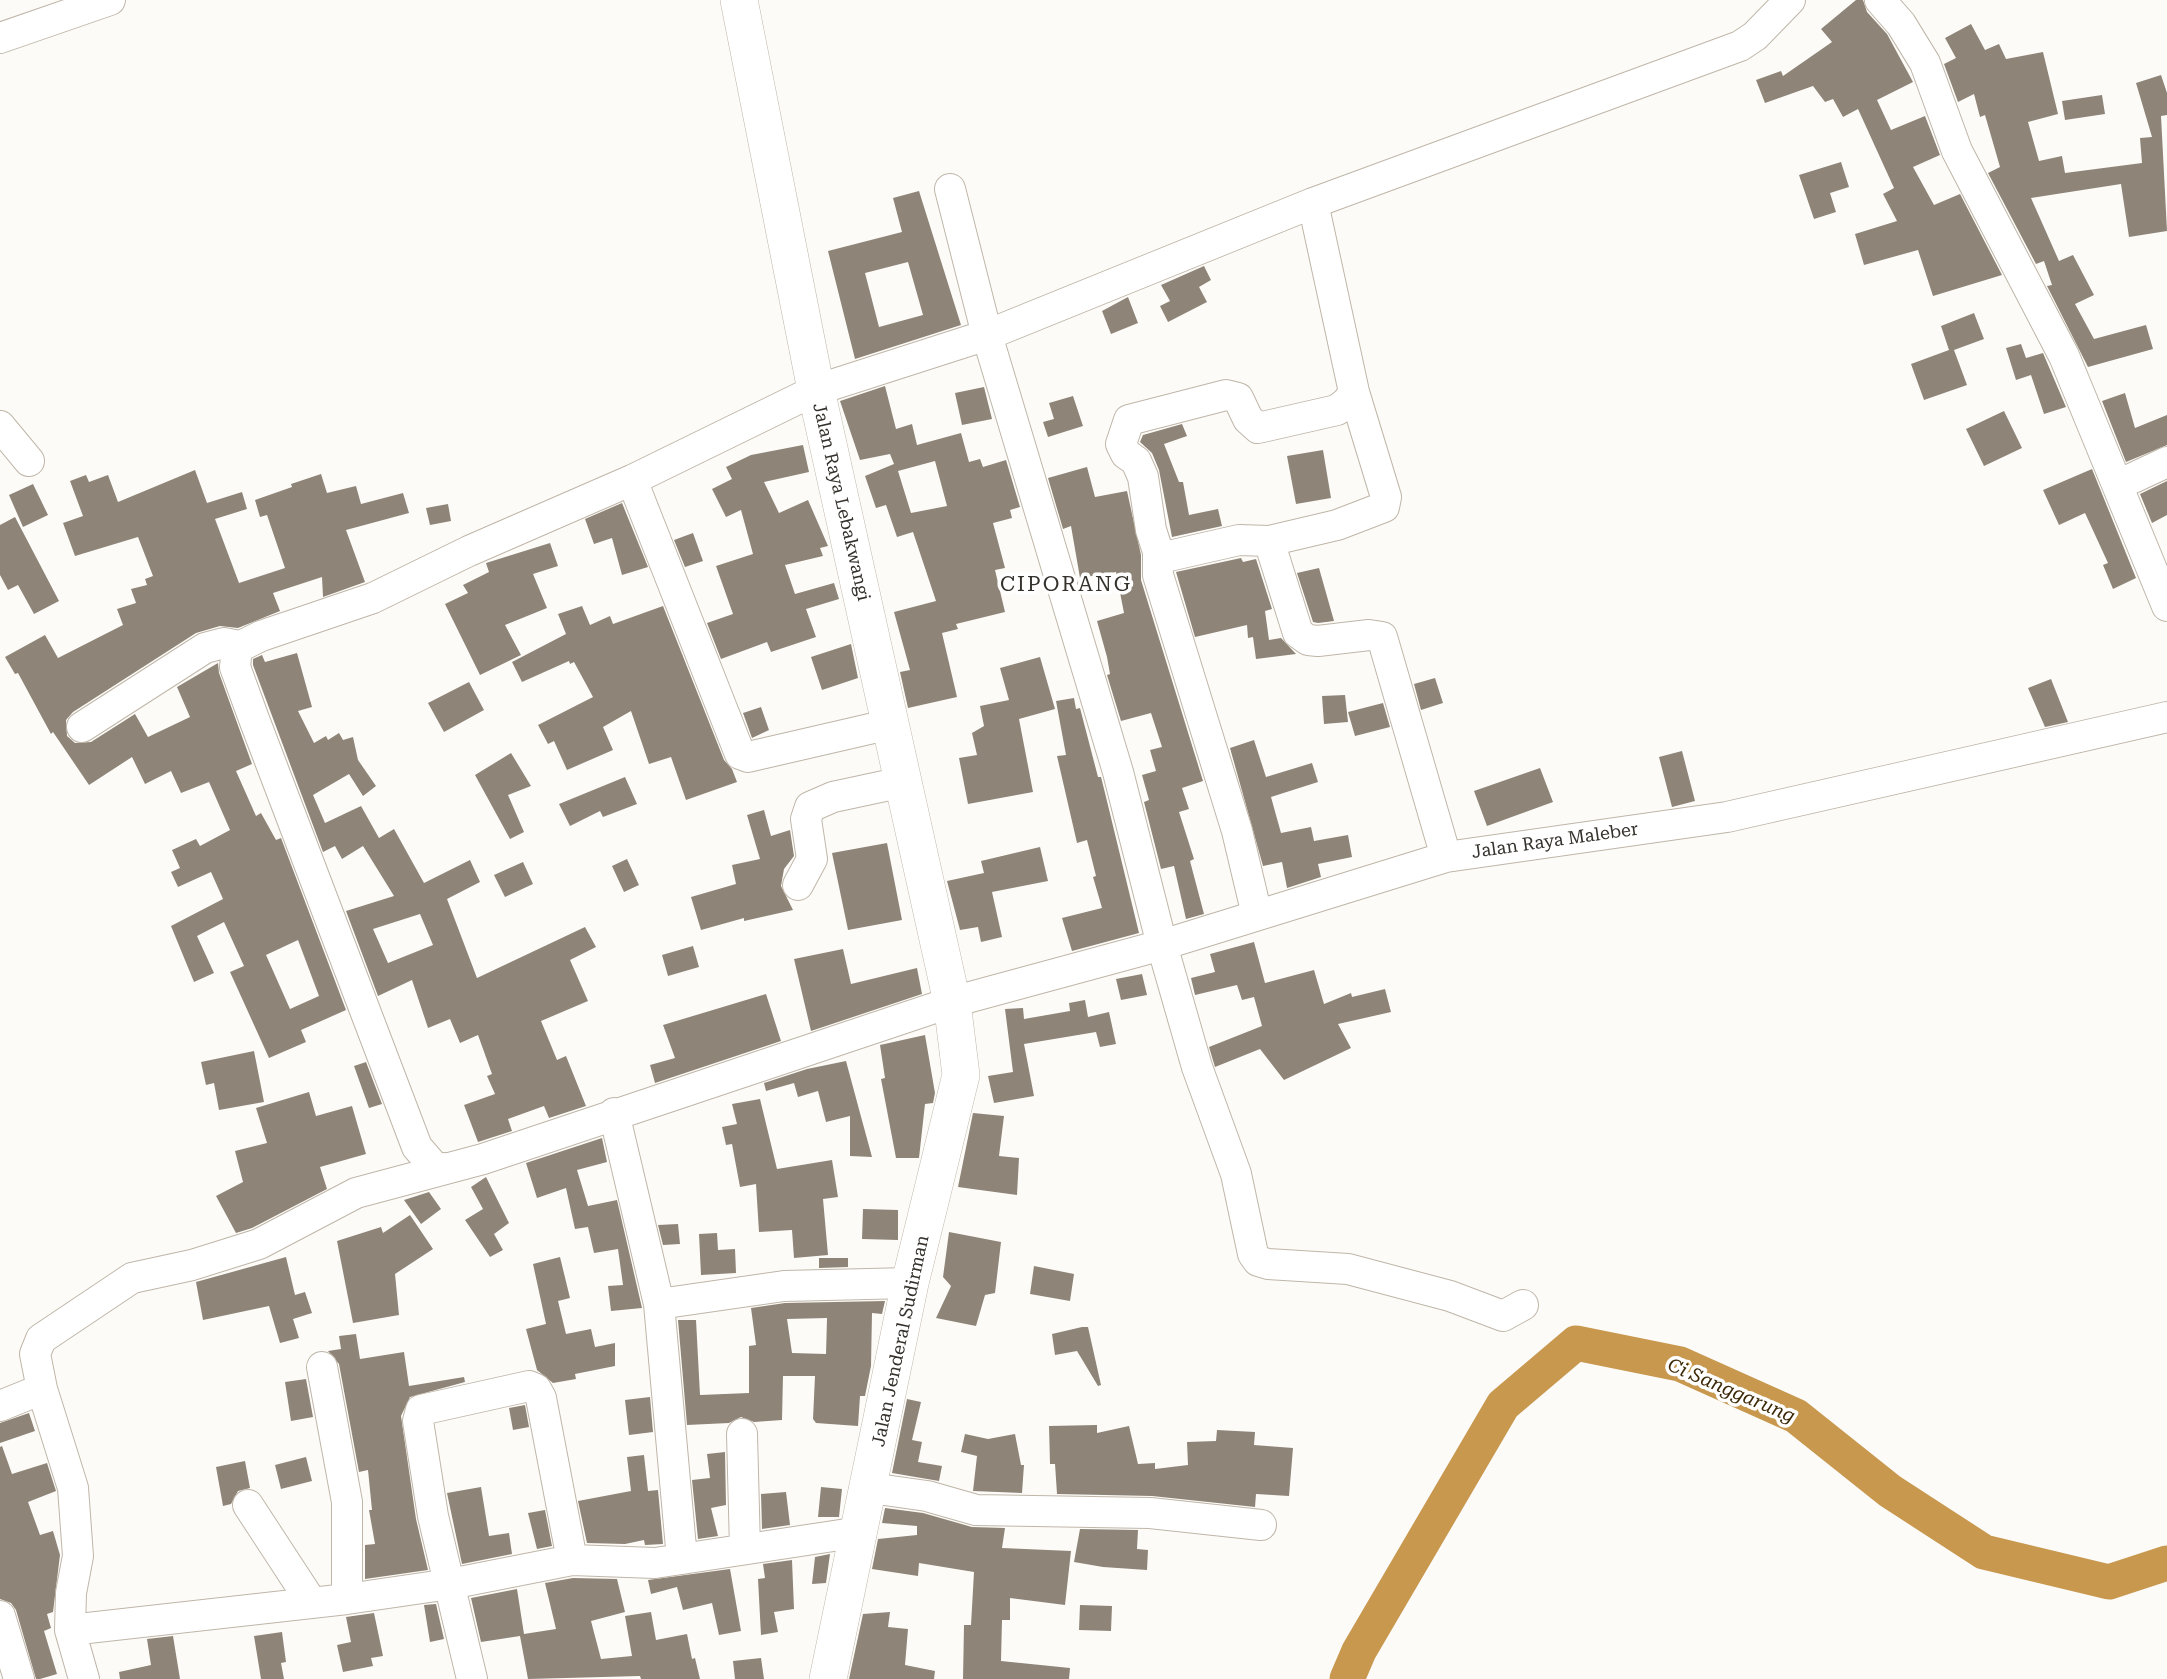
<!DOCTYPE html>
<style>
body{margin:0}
canvas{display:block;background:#fdfbf8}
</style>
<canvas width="2167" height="1679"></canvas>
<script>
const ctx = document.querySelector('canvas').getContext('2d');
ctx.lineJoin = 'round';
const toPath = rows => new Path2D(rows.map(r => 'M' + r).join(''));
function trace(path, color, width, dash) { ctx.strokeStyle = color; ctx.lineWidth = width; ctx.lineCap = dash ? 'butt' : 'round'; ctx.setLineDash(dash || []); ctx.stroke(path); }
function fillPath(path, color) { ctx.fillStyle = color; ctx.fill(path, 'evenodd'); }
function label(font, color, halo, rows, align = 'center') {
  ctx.font = font + ' "Roboto Serif",serif'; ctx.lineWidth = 7; ctx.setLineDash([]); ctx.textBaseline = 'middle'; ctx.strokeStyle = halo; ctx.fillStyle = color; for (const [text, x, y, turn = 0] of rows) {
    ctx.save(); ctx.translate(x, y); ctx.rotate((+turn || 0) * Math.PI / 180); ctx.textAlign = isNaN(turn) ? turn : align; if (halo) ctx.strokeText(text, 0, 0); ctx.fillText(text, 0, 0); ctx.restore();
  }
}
const river = toPath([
 [1347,1679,1359,1651,1503,1405,1576,1343,1680,1364,1796,1416,1890,1491,1984,1552,2109,1582,2167,1563]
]);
const building = toPath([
 [1856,0,1863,0,1867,12,1887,34,1913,82,1877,100,1891,130,1925,116,1940,155,1913,167,1934,205,1960,194,2002,275,1933,296,1918,250,1864,265,1855,234,1897,221,1883,194,1894,188,1858,109,1843,117,1833,99,1825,102,1813,86,1765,103,1756,80,1781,71,1783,76,1832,42,1821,29],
 [1971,24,1985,50,1999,44,2006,59,2043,52,2058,114,2028,122,2039,161,2062,156,2065,173,2142,163,2140,138,2152,137,2136,83,2161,75,2167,93,2167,115,2161,116,2167,231,2129,237,2121,184,2031,198,2059,261,2073,255,2094,295,2075,304,2094,339,2146,325,2153,349,2088,367,2047,286,2052,285,2044,261,2036,264,1988,173,2000,167,1985,115,1980,117,1974,94,1958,102,1944,64,1956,58,1945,38],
 [2102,95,2105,114,2065,120,2062,101],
 [1841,162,1849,187,1830,193,1836,212,1814,219,1799,175],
 [919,191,961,325,855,359,828,251,902,232,893,198],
 [908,262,923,315,879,327,865,273],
 [1204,266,1211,280,1199,287,1207,302,1168,322,1160,306,1170,301,1161,285],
 [1128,297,1138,323,1111,334,1102,311],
 [1974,313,1984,339,1954,350,1967,385,1924,400,1911,364,1949,350,1941,326],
 [2021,344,2026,358,2043,353,2066,407,2044,414,2031,375,2016,380,2006,348],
 [885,386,896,429,912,424,917,445,961,433,969,462,980,459,983,467,1006,460,1020,507,1010,510,1012,518,993,523,1005,568,995,570,1005,612,956,624,958,629,942,633,957,697,908,708,900,672,910,670,894,612,936,601,913,532,897,537,886,505,876,508,865,476,894,464,890,454,860,460,840,401],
 [935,461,947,506,911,513,898,471],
 [984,387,992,419,962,425,955,393],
 [2125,393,2135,428,2167,415,2167,445,2126,462,2102,401],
 [1073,396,1083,426,1048,437,1043,422,1054,419,1049,403],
 [2004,411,2022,448,1984,466,1966,429],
 [1182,424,1187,436,1164,444,1179,482,1183,482,1189,515,1218,509,1222,526,1172,537,1159,470,1152,453,1140,442,1143,435],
 [803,445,809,472,764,482,779,513,808,500,828,546,820,548,823,556,785,565,795,594,834,583,839,599,806,609,816,637,771,652,767,642,721,659,707,623,733,614,716,566,753,554,741,510,726,517,712,489,732,479,726,467,751,455],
 [1323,450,1331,498,1296,504,1287,456],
 [1087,467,1095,497,1127,491,1141,555,1141,580,1203,781,1182,788,1189,809,1179,812,1194,859,1190,861,1204,914,1186,919,1174,866,1161,869,1144,802,1149,800,1142,775,1156,771,1150,750,1162,747,1151,713,1121,721,1107,675,1110,674,1107,657,1097,621,1124,613,1116,572,1080,578,1071,526,1063,529,1048,478],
 [2092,469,2136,578,2113,589,2103,565,2108,563,2085,513,2059,525,2043,490],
 [195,470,207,503,242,492,247,509,215,519,239,583,285,568,267,515,260,517,255,500,292,487,291,484,321,474,327,493,356,486,361,504,403,493,409,513,346,530,365,582,323,597,322,577,273,593,280,611,238,628,220,626,196,633,73,712,66,720,67,736,75,743,91,742,135,714,148,737,190,717,177,687,218,663,219,673,252,764,236,771,256,816,261,813,276,840,281,838,346,1010,301,1030,306,1042,269,1058,230,972,244,966,224,922,197,936,214,973,194,982,171,926,223,899,211,872,178,887,171,872,180,868,172,850,196,839,200,846,230,830,209,782,181,793,171,771,145,784,132,757,89,785,53,732,51,734,18,673,15,674,5,657,45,635,58,658,123,625,117,609,136,603,131,589,147,585,145,579,153,576,138,537,75,556,63,523,83,516,70,481,86,475,89,482,108,475,118,502],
 [298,940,319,996,290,1009,266,955],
 [2167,481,2167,515,2152,523,2140,494],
 [33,484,48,515,23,527,9,495],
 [622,503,648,567,622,575,612,538,594,544,585,519],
 [448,504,451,521,430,525,426,508],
 [15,517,59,601,34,614,18,585,8,590,0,575,0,525],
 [693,533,703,561,685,567,674,540],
 [550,543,558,566,533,574,547,608,505,625,521,655,480,675,445,604,468,593,463,585,489,572,486,563],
 [1241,558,1243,562,1256,559,1272,609,1265,611,1269,640,1281,638,1296,654,1256,659,1253,637,1248,638,1247,625,1195,637,1176,572],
 [1319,568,1334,621,1318,623,1313,622,1297,573],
 [582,606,590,625,610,616,613,624,663,606,724,760,732,769,737,782,686,800,671,757,649,764,631,711,603,727,613,750,567,770,554,741,548,744,538,725,593,697,574,662,570,664,569,661,522,682,512,662,566,634,558,614],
 [851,644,858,678,822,690,811,657],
 [297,653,312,707,298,711,314,743,326,736,328,740,339,733,343,740,353,737,358,760,376,786,363,796,349,774,313,795,325,823,361,806,379,838,394,829,424,883,470,860,480,882,447,899,477,978,585,927,596,947,570,960,588,1001,541,1021,557,1060,566,1056,586,1106,549,1118,544,1106,508,1119,512,1131,478,1142,464,1105,495,1094,487,1076,492,1074,478,1035,460,1043,450,1019,428,1028,412,980,378,996,346,911,394,896,363,846,342,859,335,846,323,852,253,665,253,659,262,655,265,662],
 [420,914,433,945,388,963,373,929],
 [1040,657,1055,709,1019,719,1033,792,968,804,959,758,977,755,972,733,984,726,980,706,1009,700,1000,668],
 [1435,678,1443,703,1421,710,1414,684],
 [2051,679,2068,722,2045,727,2028,688],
 [469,682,484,710,444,732,428,703],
 [1345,695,1348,722,1324,724,1322,696],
 [1074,698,1076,709,1080,708,1098,777,1101,777,1105,793,1139,933,1072,951,1062,918,1102,908,1093,877,1096,876,1087,840,1077,843,1057,756,1066,755,1056,701],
 [1383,703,1390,727,1355,736,1348,712],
 [761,707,769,730,752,738,743,713],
 [1254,740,1266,777,1312,763,1318,782,1271,797,1281,833,1311,827,1314,841,1348,835,1352,857,1318,864,1321,877,1287,888,1282,862,1263,866,1230,748],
 [1682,751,1695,801,1672,807,1659,757],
 [511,753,531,786,508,795,524,832,510,839,475,775],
 [1540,768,1553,802,1487,826,1474,791],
 [625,777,637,804,603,817,600,811,570,826,559,804],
 [764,810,771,836,790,830,794,856,784,869,781,886,793,910,744,921,744,918,701,930,691,897,736,884,732,865,760,859,747,815],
 [887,843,902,920,848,930,832,853],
 [1040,847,1048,881,992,892,1002,937,981,942,978,927,960,930,947,881,984,873,981,861],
 [627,859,639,885,624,892,612,866],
 [523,862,533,884,505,897,494,875],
 [1254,942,1265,983,1314,970,1324,1004,1351,993,1352,997,1385,989,1391,1012,1338,1024,1351,1048,1284,1080,1260,1049,1215,1067,1209,1047,1262,1026,1254,997,1242,1000,1237,985,1195,995,1191,978,1215,972,1210,954],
 [693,946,699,967,668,976,662,955],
 [843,949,851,984,917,968,922,994,811,1031,794,959],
 [1142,974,1147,995,1121,1000,1116,979],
 [766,994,781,1041,655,1083,650,1065,675,1058,663,1025],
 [1085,1000,1088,1017,1109,1012,1116,1044,1100,1047,1096,1032,1024,1044,1034,1096,994,1103,988,1076,1013,1072,1005,1009,1023,1008,1024,1019,1070,1011,1069,1003],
 [925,1035,935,1093,933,1103,925,1104,919,1158,896,1158,881,1079,885,1078,880,1045],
 [254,1051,264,1102,219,1110,214,1083,206,1085,201,1062],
 [846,1061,860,1113,872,1157,850,1156,850,1116,826,1122,818,1091,798,1097,794,1083,766,1091,764,1083,807,1069],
 [366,1062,382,1104,369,1108,354,1066],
 [309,1092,316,1116,352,1106,366,1154,320,1167,327,1189,252,1228,236,1233,216,1196,243,1182,235,1151,267,1143,256,1108],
 [760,1099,777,1169,832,1160,838,1197,823,1199,828,1255,794,1258,792,1230,759,1232,756,1184,740,1187,732,1144,726,1145,722,1127,737,1124,732,1104],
 [973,1113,1004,1116,999,1156,1019,1158,1017,1195,958,1187],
 [602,1138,607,1162,577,1170,588,1206,617,1200,642,1308,611,1311,608,1286,623,1285,618,1249,594,1253,588,1227,575,1229,566,1188,537,1198,526,1163],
 [486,1177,509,1223,494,1234,503,1250,490,1257,465,1220,483,1209,471,1187],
 [429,1192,441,1209,421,1224,404,1200],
 [863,1209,898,1210,898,1240,862,1239],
 [410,1215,433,1249,395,1274,399,1315,353,1323,337,1241,381,1227,383,1233],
 [678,1224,680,1244,663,1245,658,1225],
 [949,1232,1001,1242,995,1293,985,1295,976,1326,936,1318,951,1286,943,1277],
 [717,1233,718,1250,735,1249,736,1273,701,1275,699,1234],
 [286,1257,295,1295,305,1292,312,1313,293,1319,299,1338,280,1343,269,1306,203,1320,196,1282],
 [560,1257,570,1298,558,1301,566,1334,591,1329,595,1347,615,1343,615,1366,575,1374,576,1379,553,1383,537,1370,526,1329,546,1324,533,1264],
 [819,1258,848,1258,848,1267,819,1268],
 [1034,1266,1074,1274,1070,1301,1030,1294],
 [885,1301,882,1314,872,1313,871,1366,865,1396,860,1396,858,1426,816,1423,813,1419,815,1376,783,1376,782,1420,754,1422,741,1417,729,1423,687,1425,678,1320,696,1320,700,1395,749,1393,749,1346,756,1345,751,1308,785,1303],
 [827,1318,826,1354,792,1353,787,1319],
 [1082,1327,1088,1327,1101,1385,1098,1386,1077,1351,1055,1355,1052,1334],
 [356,1334,360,1359,404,1352,409,1386,464,1377,465,1382,410,1397,401,1416,416,1519,428,1570,365,1579,365,1545,375,1544,369,1510,372,1510,368,1470,359,1472,339,1364,328,1351,341,1349,339,1336],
 [306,1379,313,1417,291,1421,285,1382],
 [650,1397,653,1432,629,1435,625,1400],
 [907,1399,921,1402,912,1440,922,1442,918,1462,942,1466,939,1481,892,1473],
 [525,1405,529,1427,513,1430,509,1408],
 [29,1413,35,1431,0,1443,0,1423],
 [1097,1425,1097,1433,1129,1426,1138,1464,1155,1463,1155,1469,1188,1465,1187,1442,1216,1441,1217,1430,1255,1432,1254,1445,1293,1448,1289,1496,1256,1494,1255,1507,1152,1496,1057,1494,1055,1464,1050,1464,1049,1426],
 [965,1434,988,1439,1015,1434,1021,1465,1024,1465,1022,1493,973,1491,977,1456,961,1452],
 [2,1446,12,1474,47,1463,56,1491,28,1502,40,1535,53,1531,60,1555,53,1612,47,1614,51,1628,44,1631,57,1674,40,1679,36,1679,16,1610,11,1603,0,1599,0,1447],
 [725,1452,726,1505,711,1508,718,1536,698,1539,692,1480,710,1478,707,1454],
 [644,1455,648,1491,658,1490,663,1544,645,1545,644,1540,625,1544,587,1543,578,1501,631,1491,627,1457],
 [306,1457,312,1481,281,1489,275,1465],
 [245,1461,250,1488,238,1491,231,1504,223,1506,216,1467],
 [481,1487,489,1536,509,1533,512,1554,462,1564,447,1493],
 [821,1487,842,1489,839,1517,818,1517],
 [786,1492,790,1525,762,1529,761,1494],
 [885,1508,923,1513,972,1527,1005,1528,1002,1548,1071,1551,1065,1605,1010,1598,1010,1620,1002,1620,1001,1661,1070,1668,1069,1679,963,1679,964,1625,971,1625,974,1572,919,1563,918,1576,872,1569,878,1539,917,1535,917,1526,882,1523],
 [545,1510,552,1546,537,1549,528,1513],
 [1080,1529,1138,1530,1137,1549,1148,1550,1147,1570,1103,1567,1074,1562],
 [830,1554,826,1583,812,1584,815,1557],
 [792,1560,794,1609,774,1612,778,1632,761,1635,758,1579,765,1578,763,1564],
 [730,1569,741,1631,719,1635,712,1603,683,1610,677,1587,651,1594,648,1580],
 [573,1578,617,1579,625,1612,591,1621,601,1659,632,1656,625,1616,651,1612,656,1640,687,1634,692,1659,695,1658,700,1679,641,1679,640,1676,528,1679,520,1636,481,1642,471,1598,517,1589,524,1634,556,1629,545,1583],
 [436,1604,444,1639,430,1642,424,1605],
 [1080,1605,1112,1606,1111,1631,1079,1630],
 [890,1612,888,1627,908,1629,905,1665,935,1671,934,1679,849,1679,863,1614],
 [374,1613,383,1656,371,1658,373,1666,343,1672,337,1645,351,1642,346,1617],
 [282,1632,286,1662,281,1663,284,1679,261,1679,254,1636],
 [173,1636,180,1679,120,1679,119,1672,151,1665,147,1639],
 [761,1658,764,1679,735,1679,733,1661]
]);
const minor = toPath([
 [1880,0,1901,24,1925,63,1957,151,2064,356,2167,606],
 [0,38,110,0],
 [950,189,987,335,1118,772,1162,945,1197,1067,1236,1174,1253,1254,1258,1261,1268,1264,1348,1269,1450,1296,1503,1316,1523,1305],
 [1313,203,1354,392,1347,402,1337,410,1258,428,1248,419,1238,398,1226,395,1129,420,1121,444,1126,454,1136,461,1143,477,1151,530,1160,558,1239,540,1269,541,1298,633,1308,640,1318,641,1369,635,1382,637,1446,857],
 [0,426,29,461],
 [632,480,740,754,748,757,891,724],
 [2118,485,2167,462],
 [1269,541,1337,525,1384,507,1386,497,1354,392],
 [1158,555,1158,575,1237,831,1257,915],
 [82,727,205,648,224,643,240,646],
 [798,885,812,859,806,819,810,807,833,797,903,782],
 [614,1113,659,1304,682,1559],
 [444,1168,437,1170,417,1147,254,719,235,667,237,648,261,636,373,598,469,551,632,480,816,390,987,335,1313,203,1740,46,1755,36,1790,0],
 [659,1304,784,1286,910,1283],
 [322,1367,347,1502,347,1599],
 [0,1406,42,1389],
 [742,1434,745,1549],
 [870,1488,927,1496,976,1510,1150,1513,1261,1525],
 [248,1505,312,1603],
 [0,1616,19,1679],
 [70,1630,347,1599,450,1584,572,1560,655,1563,860,1532],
 [84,1679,70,1630,71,1593,78,1556,73,1488,42,1389,35,1354,41,1339,132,1278,192,1265,259,1244,356,1193,483,1159,952,1002,1162,945,1446,857,1727,817,2167,717],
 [472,1679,433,1516,418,1421,421,1410,529,1386,536,1389,541,1398,572,1560]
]);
const major = toPath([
 [739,0,816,390,952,1002,961,1075,910,1283,828,1679]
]);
const streetNames = [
 ["Jalan Raya Lebakwangi",841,502,77],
 ["Jalan Raya Maleber",1555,841,-8],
 ["Jalan Jenderal Sudirman",901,1341,-78]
];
const waterNames = [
 ["Ci Sanggarung",1731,1391,23]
];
const quarterNames = [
 ["CIPORANG",1066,585]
];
trace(river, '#c7984e', 35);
fillPath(building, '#8e8578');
trace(minor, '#bfb6a8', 32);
trace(major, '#bfb6a8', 38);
trace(minor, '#fff', 30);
trace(major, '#fff', 37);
label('18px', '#35312c', '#fff', streetNames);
label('italic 19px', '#3b2806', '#fff', waterNames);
ctx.letterSpacing = '2px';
label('21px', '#35312c', '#fff', quarterNames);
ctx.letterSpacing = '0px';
</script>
